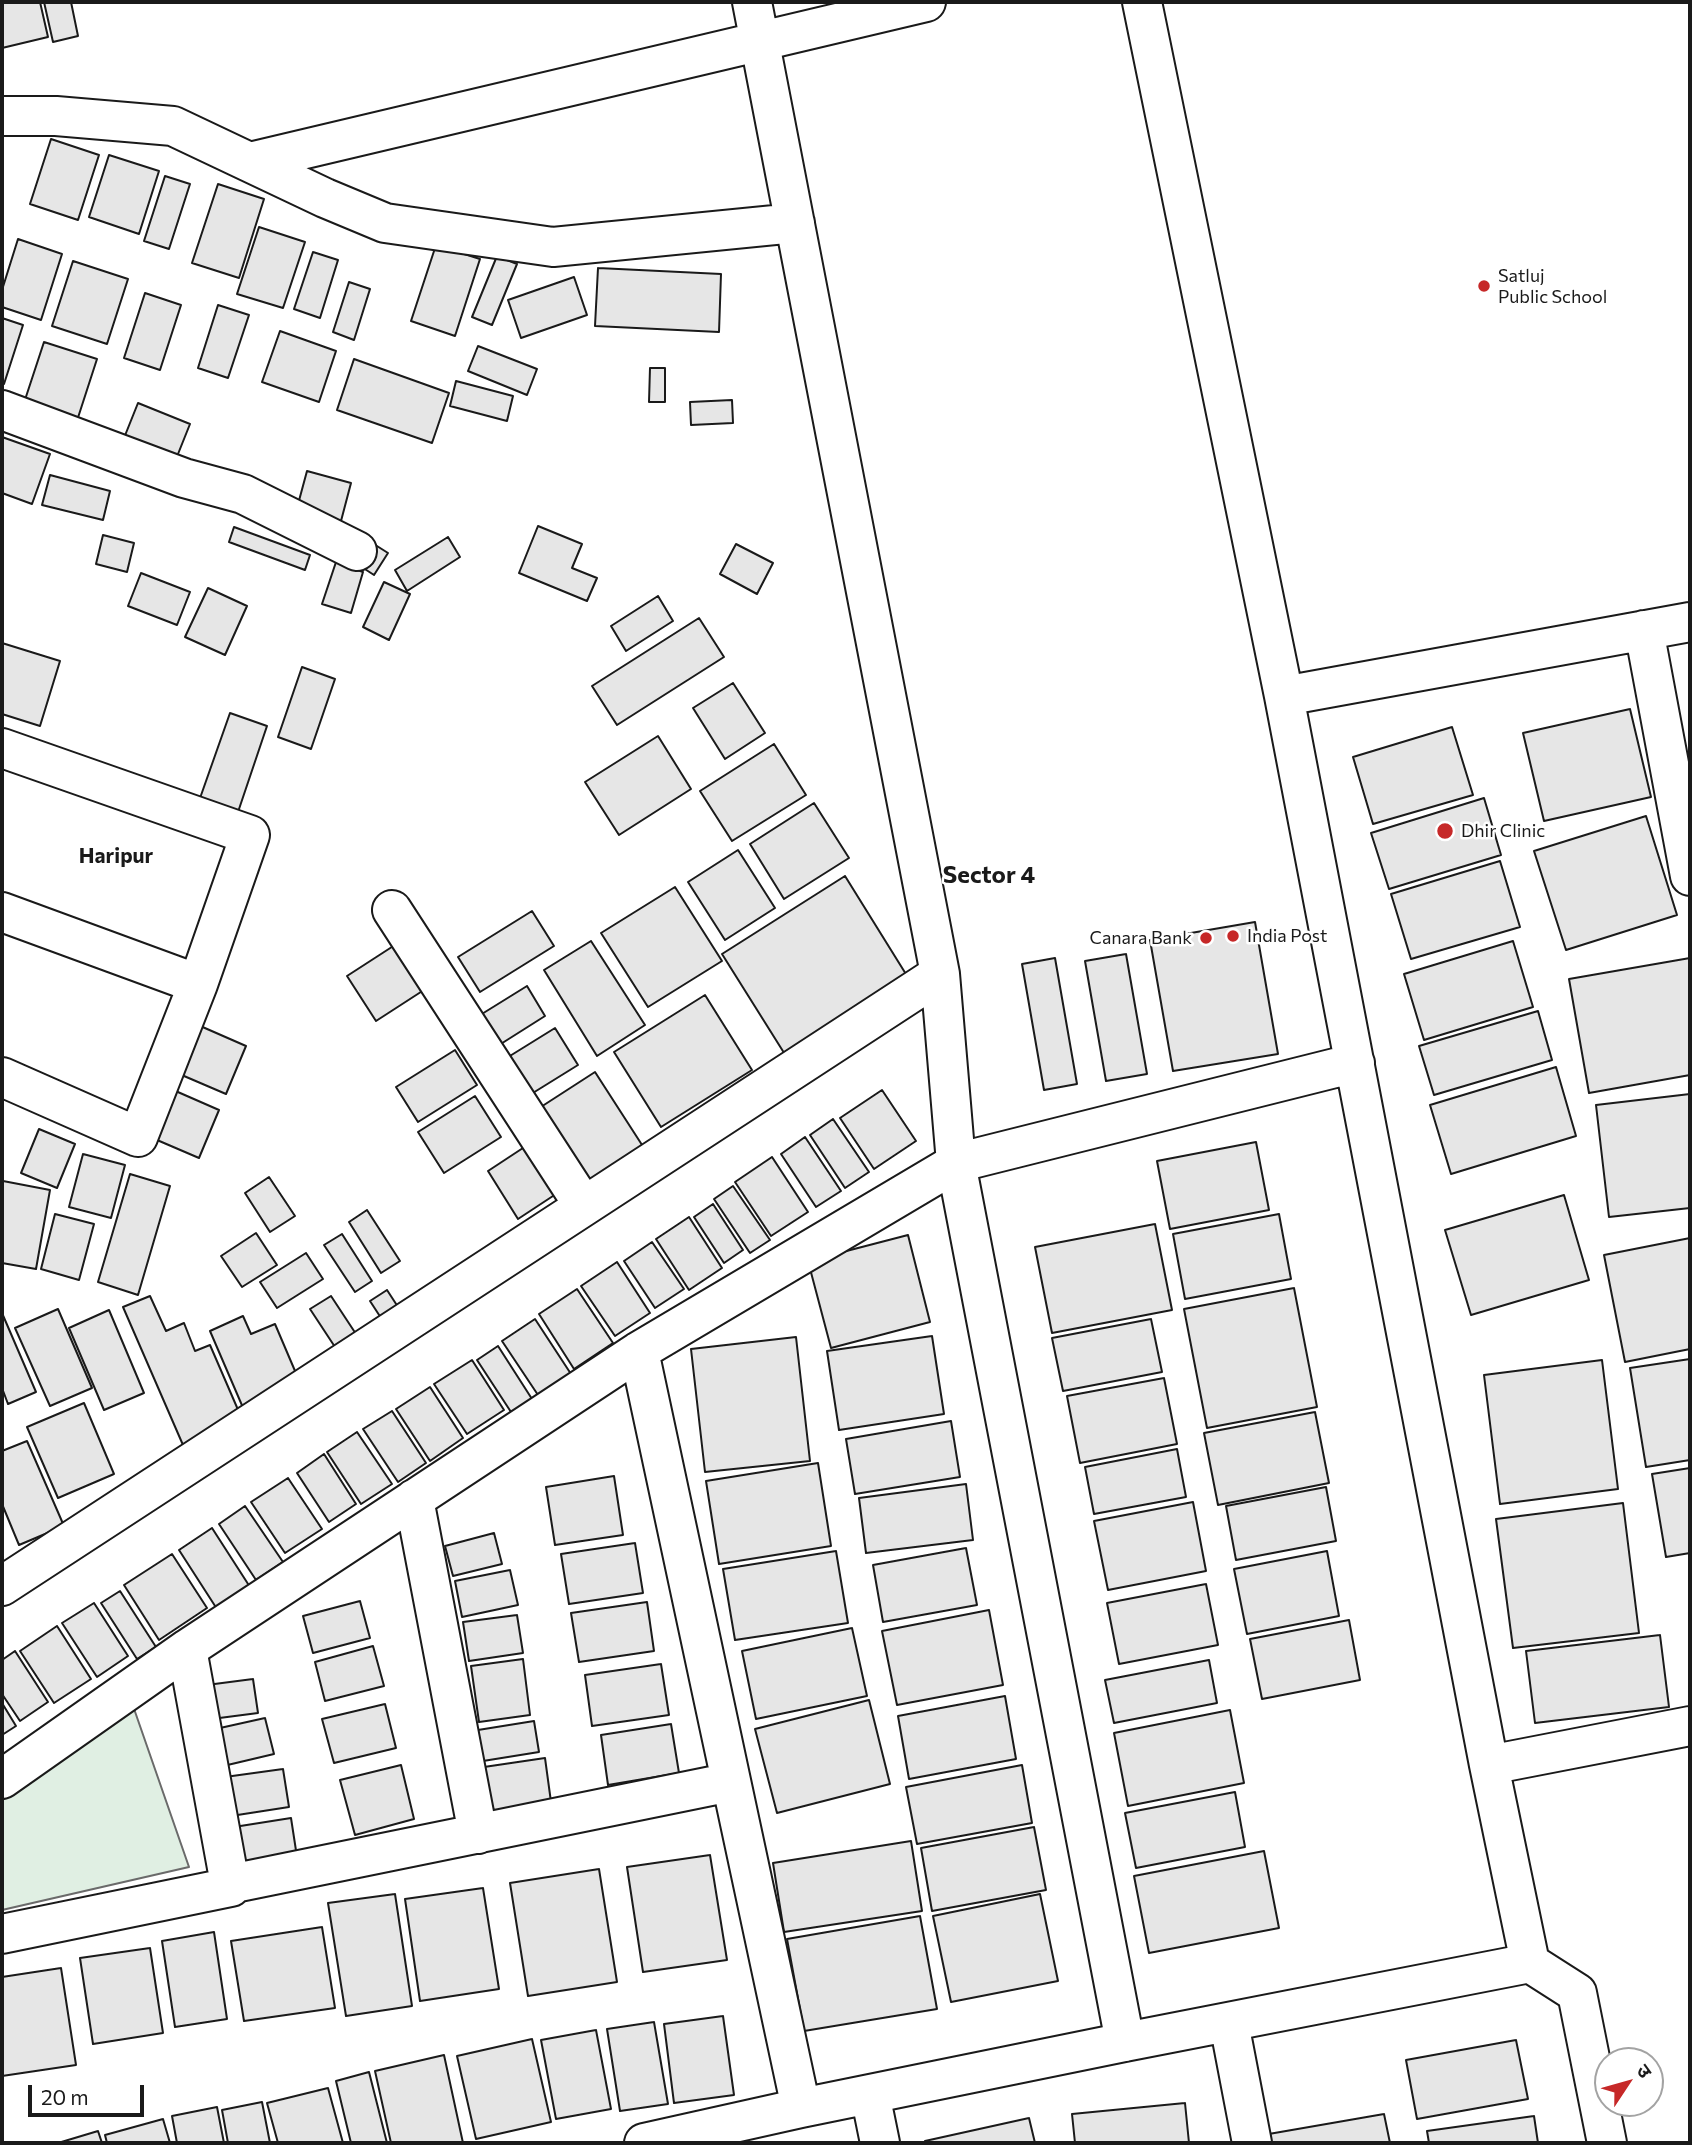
<!DOCTYPE html>
<meta charset="utf-8">
<style>
body{margin:0}
#map{position:relative;width:1692px;height:2145px;overflow:hidden;background:#fff;font-family:Commissioner,"Noto Sans Devanagari",sans-serif}
canvas{display:block}
.frame{position:absolute;inset:0;border:4px solid #1a1a1a;pointer-events:none}
.north{position:absolute;left:1594px;top:2047px;width:70px;height:70px;box-sizing:border-box;background:#fff;border:2px solid #a3a3a3;border-radius:50%;rotate:54deg;font-size:19px;font-weight:700;line-height:28px;text-align:center;color:#1a1a1a}
.north::after{content:'';display:block;margin:auto;width:24px;height:32px;background:#c62828;clip-path:polygon(50% 0,100% 100%,50% 72%,0 100%)}
.scale{position:absolute;left:28px;top:2085px;width:116px;height:32px;box-sizing:border-box;border:4px solid #1a1a1a;border-top:0;padding-left:9px;font-size:21px;line-height:24px;white-space:nowrap;color:#1a1a1a;-webkit-text-stroke:5px #fff;paint-order:stroke}
</style>
<div id="map">
<canvas width="1692" height="2145"></canvas>
<div class="frame"></div>
<div class="north">उ</div>
<div class="scale">20 m</div>
</div>
<script>
const ctx = document.querySelector('canvas').getContext('2d');
ctx.lineJoin = 'round';
function fillPath(path, color) { ctx.fillStyle = color; ctx.fill(path, 'evenodd'); }
const toPath = rows => new Path2D(rows.map(r => 'M' + r).join(''));
function trace(path, color, width, dash) { ctx.strokeStyle = color; ctx.lineWidth = width; ctx.lineCap = dash ? 'butt' : 'round'; ctx.setLineDash(dash || []); ctx.stroke(path); }
function label(font, color, halo, rows, align = 'center') {
  ctx.font = font + ' Commissioner,sans-serif'; ctx.lineWidth = 5; ctx.setLineDash([]); ctx.textBaseline = 'middle'; ctx.strokeStyle = halo; ctx.fillStyle = color; for (const [text, x, y, turn = 0] of rows) {
    ctx.save(); ctx.translate(x, y); ctx.rotate((+turn || 0) * Math.PI / 180); ctx.textAlign = isNaN(turn) ? turn : align; if (halo) ctx.strokeText(text, 0, 0); ctx.fillText(text, 0, 0); ctx.restore();
  }
}
const green = toPath([
 [132,1703,189,1867,2,1910,2,1795,132,1703]
]);
const building = toPath([
 [2,2,40,2,48,37,2,48,2,2],
 [44,2,71,2,78,36,53,42,44,2],
 [51,139,99,155,78,220,30,204,51,139],
 [109,155,159,171,139,234,89,217,109,155],
 [165,176,190,184,169,249,144,241,165,176],
 [218,184,264,199,239,278,192,263,218,184],
 [259,227,305,242,283,308,237,294,259,227],
 [18,239,62,254,41,320,2,307,2,290,18,239],
 [436,245,480,259,455,336,411,321,436,245],
 [313,252,338,260,320,318,294,309,313,252],
 [497,256,517,264,492,325,472,317,497,256],
 [73,261,128,279,107,344,52,326,73,261],
 [598,268,721,274,719,332,595,326,598,268],
 [574,277,587,315,521,338,508,300,574,277],
 [349,282,370,289,354,340,333,332,349,282],
 [145,293,181,305,160,370,124,358,145,293],
 [218,305,249,315,228,378,198,368,218,305],
 [2,318,23,325,4,384,2,383,2,318],
 [280,331,336,351,319,402,262,382,280,331],
 [44,342,97,359,73,433,20,415,44,342],
 [478,346,537,369,527,395,468,371,478,346],
 [354,359,449,393,432,443,337,410,354,359],
 [650,368,665,368,665,402,649,402,650,368],
 [456,381,513,396,507,421,450,406,456,381],
 [732,400,733,423,691,425,690,402,732,400],
 [138,403,190,424,174,464,122,443,138,403],
 [2,437,50,454,32,504,2,493,2,437],
 [307,471,351,483,341,521,297,508,307,471],
 [50,475,110,491,103,520,42,505,50,475],
 [538,526,582,544,572,568,597,578,587,601,519,573,538,526],
 [234,527,310,555,305,570,229,542,234,527],
 [347,527,388,553,374,575,334,549,347,527],
 [103,535,134,543,127,572,96,564,103,535],
 [448,537,460,557,407,591,395,570,448,537],
 [736,544,773,563,757,594,720,574,736,544],
 [336,562,363,572,351,613,322,604,336,562],
 [141,573,190,592,177,625,128,606,141,573],
 [384,582,410,594,389,640,363,627,384,582],
 [208,588,247,606,225,655,185,637,208,588],
 [658,596,673,621,626,651,611,626,658,596],
 [699,618,724,657,617,725,592,686,699,618],
 [2,643,60,661,40,726,2,714,2,643],
 [302,667,335,679,311,749,278,737,302,667],
 [733,683,765,733,725,759,693,708,733,683],
 [1630,709,1651,797,1544,821,1523,733,1630,709],
 [230,713,267,726,237,815,199,801,230,713],
 [1452,727,1473,795,1373,824,1353,757,1452,727],
 [658,736,691,789,619,835,585,782,658,736],
 [774,744,806,795,732,841,700,791,774,744],
 [1484,798,1501,855,1389,889,1371,833,1484,798],
 [814,803,849,858,784,899,750,844,814,803],
 [1646,816,1677,915,1566,950,1534,851,1646,816],
 [738,850,775,908,725,940,688,882,738,850],
 [1500,861,1520,927,1411,959,1391,894,1500,861],
 [845,876,909,979,786,1056,722,954,845,876],
 [675,887,722,961,648,1007,601,933,675,887],
 [532,911,554,946,480,992,458,957,532,911],
 [1255,922,1278,1054,1173,1071,1150,940,1255,922],
 [591,941,645,1025,597,1056,544,970,591,941],
 [1513,941,1533,1007,1424,1040,1404,974,1513,941],
 [398,943,427,988,376,1021,347,976,398,943],
 [1126,954,1147,1074,1106,1081,1085,961,1126,954],
 [1055,958,1077,1084,1044,1090,1022,964,1055,958],
 [1690,958,1690,1075,1589,1093,1569,979,1690,958],
 [527,986,545,1016,496,1047,477,1017,527,986],
 [705,995,752,1070,661,1127,614,1052,705,995],
 [1538,1011,1552,1060,1434,1095,1419,1046,1538,1011],
 [198,1025,246,1046,226,1094,177,1073,198,1025],
 [555,1028,578,1065,528,1096,505,1059,555,1028],
 [455,1050,477,1085,418,1122,396,1087,455,1050],
 [1556,1067,1576,1136,1451,1174,1430,1105,1556,1067],
 [595,1072,644,1148,578,1189,530,1114,595,1072],
 [171,1089,219,1110,199,1158,150,1137,171,1089],
 [882,1090,916,1141,874,1169,840,1118,882,1090],
 [1690,1094,1690,1208,1609,1217,1596,1105,1690,1094],
 [475,1096,501,1137,444,1173,418,1132,475,1096],
 [833,1119,869,1172,845,1188,810,1135,833,1119],
 [39,1129,75,1144,57,1188,21,1173,39,1129],
 [805,1137,841,1191,816,1207,781,1154,805,1137],
 [1256,1142,1269,1210,1170,1229,1157,1161,1256,1142],
 [526,1146,556,1194,518,1219,488,1171,526,1146],
 [83,1154,125,1165,111,1218,69,1207,83,1154],
 [772,1157,808,1212,771,1236,735,1182,772,1157],
 [130,1174,170,1186,138,1295,98,1282,130,1174],
 [269,1177,295,1216,270,1232,245,1193,269,1177],
 [3,1181,50,1190,36,1269,2,1263,3,1181],
 [733,1186,770,1240,750,1253,714,1199,733,1186],
 [1564,1195,1589,1280,1471,1315,1445,1230,1564,1195],
 [713,1204,743,1250,724,1263,694,1217,713,1204],
 [367,1210,400,1261,381,1273,349,1222,367,1210],
 [55,1214,94,1224,79,1280,41,1269,55,1214],
 [1279,1214,1291,1279,1185,1299,1173,1234,1279,1214],
 [689,1217,722,1268,689,1290,656,1239,689,1217],
 [1155,1224,1172,1310,1052,1333,1035,1247,1155,1224],
 [256,1233,277,1265,242,1287,221,1256,256,1233],
 [342,1234,372,1281,355,1292,324,1245,342,1234],
 [908,1235,930,1322,831,1348,808,1261,908,1235],
 [1690,1238,1690,1349,1625,1362,1604,1255,1690,1238],
 [652,1242,684,1289,655,1308,624,1261,652,1242],
 [306,1253,323,1279,277,1308,260,1282,306,1253],
 [617,1262,650,1313,615,1336,581,1286,617,1262],
 [1294,1288,1317,1407,1207,1428,1184,1309,1294,1288],
 [577,1289,613,1343,574,1369,539,1314,577,1289],
 [387,1290,400,1310,383,1321,370,1301,387,1290],
 [150,1296,166,1331,184,1323,195,1351,210,1345,242,1419,183,1445,123,1307,150,1296],
 [331,1296,356,1334,335,1347,310,1309,331,1296],
 [58,1309,92,1388,50,1406,15,1328,58,1309],
 [109,1310,144,1393,104,1410,69,1328,109,1310],
 [2,1313,36,1392,8,1404,2,1388,2,1313],
 [243,1316,251,1334,275,1324,301,1385,244,1410,210,1331,243,1316],
 [535,1319,571,1374,538,1395,502,1341,535,1319],
 [1151,1319,1162,1372,1063,1391,1052,1338,1151,1319],
 [932,1336,944,1414,839,1430,827,1351,932,1336],
 [796,1337,810,1461,705,1472,691,1349,796,1337],
 [498,1346,532,1399,511,1412,477,1360,498,1346],
 [1690,1359,1690,1460,1646,1467,1630,1368,1690,1359],
 [472,1360,504,1410,467,1434,434,1384,472,1360],
 [1602,1360,1618,1489,1500,1504,1484,1375,1602,1360],
 [1164,1378,1177,1444,1080,1463,1067,1396,1164,1378],
 [430,1387,463,1438,430,1461,396,1409,430,1387],
 [84,1403,114,1474,58,1498,27,1427,84,1403],
 [392,1411,426,1463,398,1482,363,1429,392,1411],
 [1315,1412,1329,1483,1218,1505,1204,1433,1315,1412],
 [951,1421,960,1477,855,1494,846,1439,951,1421],
 [357,1432,392,1484,361,1504,327,1452,357,1432],
 [27,1441,64,1526,19,1545,2,1504,2,1451,27,1441],
 [1177,1449,1186,1497,1094,1514,1085,1467,1177,1449],
 [324,1454,356,1504,329,1522,297,1473,324,1454],
 [818,1463,831,1546,719,1564,706,1481,818,1463],
 [1690,1468,1690,1553,1666,1557,1652,1474,1690,1468],
 [614,1476,623,1535,555,1545,546,1487,614,1476],
 [288,1478,322,1529,285,1553,251,1502,288,1478],
 [966,1484,973,1540,866,1553,859,1498,966,1484],
 [1326,1487,1336,1541,1236,1560,1226,1506,1326,1487],
 [1193,1502,1206,1571,1108,1590,1094,1521,1193,1502],
 [1623,1503,1639,1633,1513,1648,1496,1519,1623,1503],
 [245,1506,283,1562,256,1580,219,1524,245,1506],
 [212,1528,250,1587,217,1609,179,1550,212,1528],
 [494,1533,502,1564,453,1576,445,1546,494,1533],
 [635,1543,643,1593,569,1604,561,1554,635,1543],
 [966,1548,977,1605,883,1622,873,1565,966,1548],
 [836,1551,848,1623,735,1640,723,1569,836,1551],
 [1327,1551,1339,1616,1247,1634,1234,1569,1327,1551],
 [172,1554,207,1608,159,1640,124,1585,172,1554],
 [510,1570,518,1605,462,1617,455,1581,510,1570],
 [1206,1584,1218,1645,1119,1664,1107,1603,1206,1584],
 [120,1591,156,1647,137,1659,101,1603,120,1591],
 [360,1601,370,1638,313,1653,303,1616,360,1601],
 [647,1602,654,1651,579,1662,571,1613,647,1602],
 [94,1603,128,1656,97,1677,62,1623,94,1603],
 [989,1610,1003,1685,897,1705,882,1631,989,1610],
 [517,1615,523,1653,469,1661,463,1622,517,1615],
 [1349,1620,1360,1680,1262,1699,1250,1639,1349,1620],
 [57,1626,91,1679,54,1703,20,1651,57,1626],
 [852,1628,867,1696,756,1719,742,1651,852,1628],
 [1660,1635,1669,1707,1535,1723,1526,1651,1660,1635],
 [373,1646,384,1686,325,1701,315,1662,373,1646],
 [15,1651,48,1702,20,1721,2,1694,2,1660,15,1651],
 [523,1659,530,1715,479,1722,471,1666,523,1659],
 [1209,1660,1217,1703,1114,1723,1105,1680,1209,1660],
 [661,1664,669,1715,592,1726,585,1675,661,1664],
 [253,1679,258,1713,204,1720,199,1686,253,1679],
 [1005,1696,1016,1759,909,1779,898,1716,1005,1696],
 [869,1700,890,1784,777,1813,755,1729,869,1700],
 [2,1703,16,1726,2,1735,2,1703],
 [385,1704,396,1748,334,1763,322,1719,385,1704],
 [1230,1710,1244,1783,1128,1806,1114,1733,1230,1710],
 [265,1718,274,1754,219,1767,211,1730,265,1718],
 [534,1721,539,1752,483,1761,478,1730,534,1721],
 [671,1724,679,1773,608,1785,601,1735,671,1724],
 [545,1758,551,1802,491,1812,484,1767,545,1758],
 [401,1765,414,1819,355,1835,340,1780,401,1765],
 [1022,1765,1032,1823,917,1844,906,1787,1022,1765],
 [283,1769,289,1807,231,1816,225,1777,283,1769],
 [1235,1792,1245,1847,1136,1868,1125,1813,1235,1792],
 [291,1818,297,1857,241,1866,234,1827,291,1818],
 [1034,1827,1046,1890,932,1911,921,1848,1034,1827],
 [911,1841,922,1911,784,1932,773,1863,911,1841],
 [1264,1851,1279,1928,1149,1953,1134,1876,1264,1851],
 [710,1855,727,1960,643,1972,627,1867,710,1855],
 [599,1869,617,1982,528,1996,510,1883,599,1869],
 [483,1888,499,1989,420,2001,405,1899,483,1888],
 [395,1894,412,2006,346,2016,328,1903,395,1894],
 [1040,1894,1058,1981,951,2002,933,1916,1040,1894],
 [920,1916,937,2009,804,2031,787,1939,920,1916],
 [322,1927,335,2008,244,2021,231,1941,322,1927],
 [214,1932,227,2019,175,2027,162,1941,214,1932],
 [150,1948,163,2033,93,2044,80,1958,150,1948],
 [61,1968,76,2065,2,2076,2,1977,61,1968],
 [723,2016,734,2095,674,2103,664,2024,723,2016],
 [654,2022,668,2104,620,2111,607,2029,654,2022],
 [596,2030,611,2109,556,2119,541,2040,596,2030],
 [532,2039,551,2122,476,2139,457,2056,532,2039],
 [1516,2040,1528,2099,1417,2119,1406,2060,1516,2040],
 [444,2055,463,2143,391,2143,375,2071,444,2055],
 [369,2072,387,2143,351,2143,336,2081,369,2072],
 [328,2088,343,2143,278,2143,267,2103,328,2088],
 [262,2102,270,2143,228,2143,222,2110,262,2102],
 [1185,2103,1189,2143,1075,2143,1072,2114,1185,2103],
 [217,2107,224,2143,177,2143,172,2116,217,2107],
 [1384,2114,1390,2143,1264,2143,1263,2135,1384,2114],
 [1534,2116,1538,2143,1429,2143,1427,2131,1534,2116],
 [1029,2118,1035,2143,925,2143,925,2141,1029,2118],
 [163,2119,170,2143,107,2143,105,2135,163,2119],
 [98,2131,102,2143,58,2143,98,2131]
]);
const minor = toPath([
 [752,2,940,974,956,1163,1125,2042],
 [1142,2,1284,696,1489,1765,1530,1963],
 [2,116,56,116,173,126,325,198,385,223,553,247,795,223],
 [250,162,926,2],
 [2,410,184,478,243,494,357,551],
 [1644,630,1690,876],
 [1284,696,1690,622],
 [2,748,250,835,198,984,138,1137,2,1077],
 [392,910,584,1206],
 [2,912,198,984],
 [639,1351,801,2108],
 [414,1499,478,1834],
 [2,1586,940,974],
 [187,1649,230,1884],
 [1489,1765,1690,1726],
 [2,1779,187,1649,639,1351,956,1163,1355,1063],
 [2,1934,231,1887,230,1884,731,1782],
 [1229,2023,1252,2143],
 [870,2094,880,2143],
 [644,2143,801,2108,1125,2042,1530,1963,1577,1993,1607,2143]
]);
const markers = [
 [1484,286,7,"#c62828"],
 [1445,831,9,"#c62828"],
 [1233,936,7,"#c62828"],
 [1206,938,7,"#c62828"]
];
const poiNames = [
 ["Satluj",1498,276],
 ["Public School",1498,297],
 ["Dhir Clinic",1461,831],
 ["India Post",1247,936],
 ["Canara Bank",1192,938,"right"]
];
const quarterNames = [
 ["Haripur",116,856]
];
const districtNames = [
 ["Sector 4",989,875]
];
fillPath(green, '#e0efe3');
trace(green, '#6a6a6a', 2);
fillPath(building, '#e6e6e6');
trace(building, '#1a1a1a', 2);
trace(minor, '#1a1a1a', 42);
trace(minor, '#fff', 38);
for (const [x, y, r, color] of markers) { const dot = new Path2D(); dot.arc(x, y, r, 0, 2 * Math.PI); ctx.fillStyle = color; ctx.fill(dot); trace(dot, '#fff', 2.5); }
label('18px', '#1a1a1a', '#fff', poiNames, 'left');
label('bold 21px', '#1a1a1a', '#fff', quarterNames);
label('bold 24px', '#1a1a1a', '#fff', districtNames);
</script>
